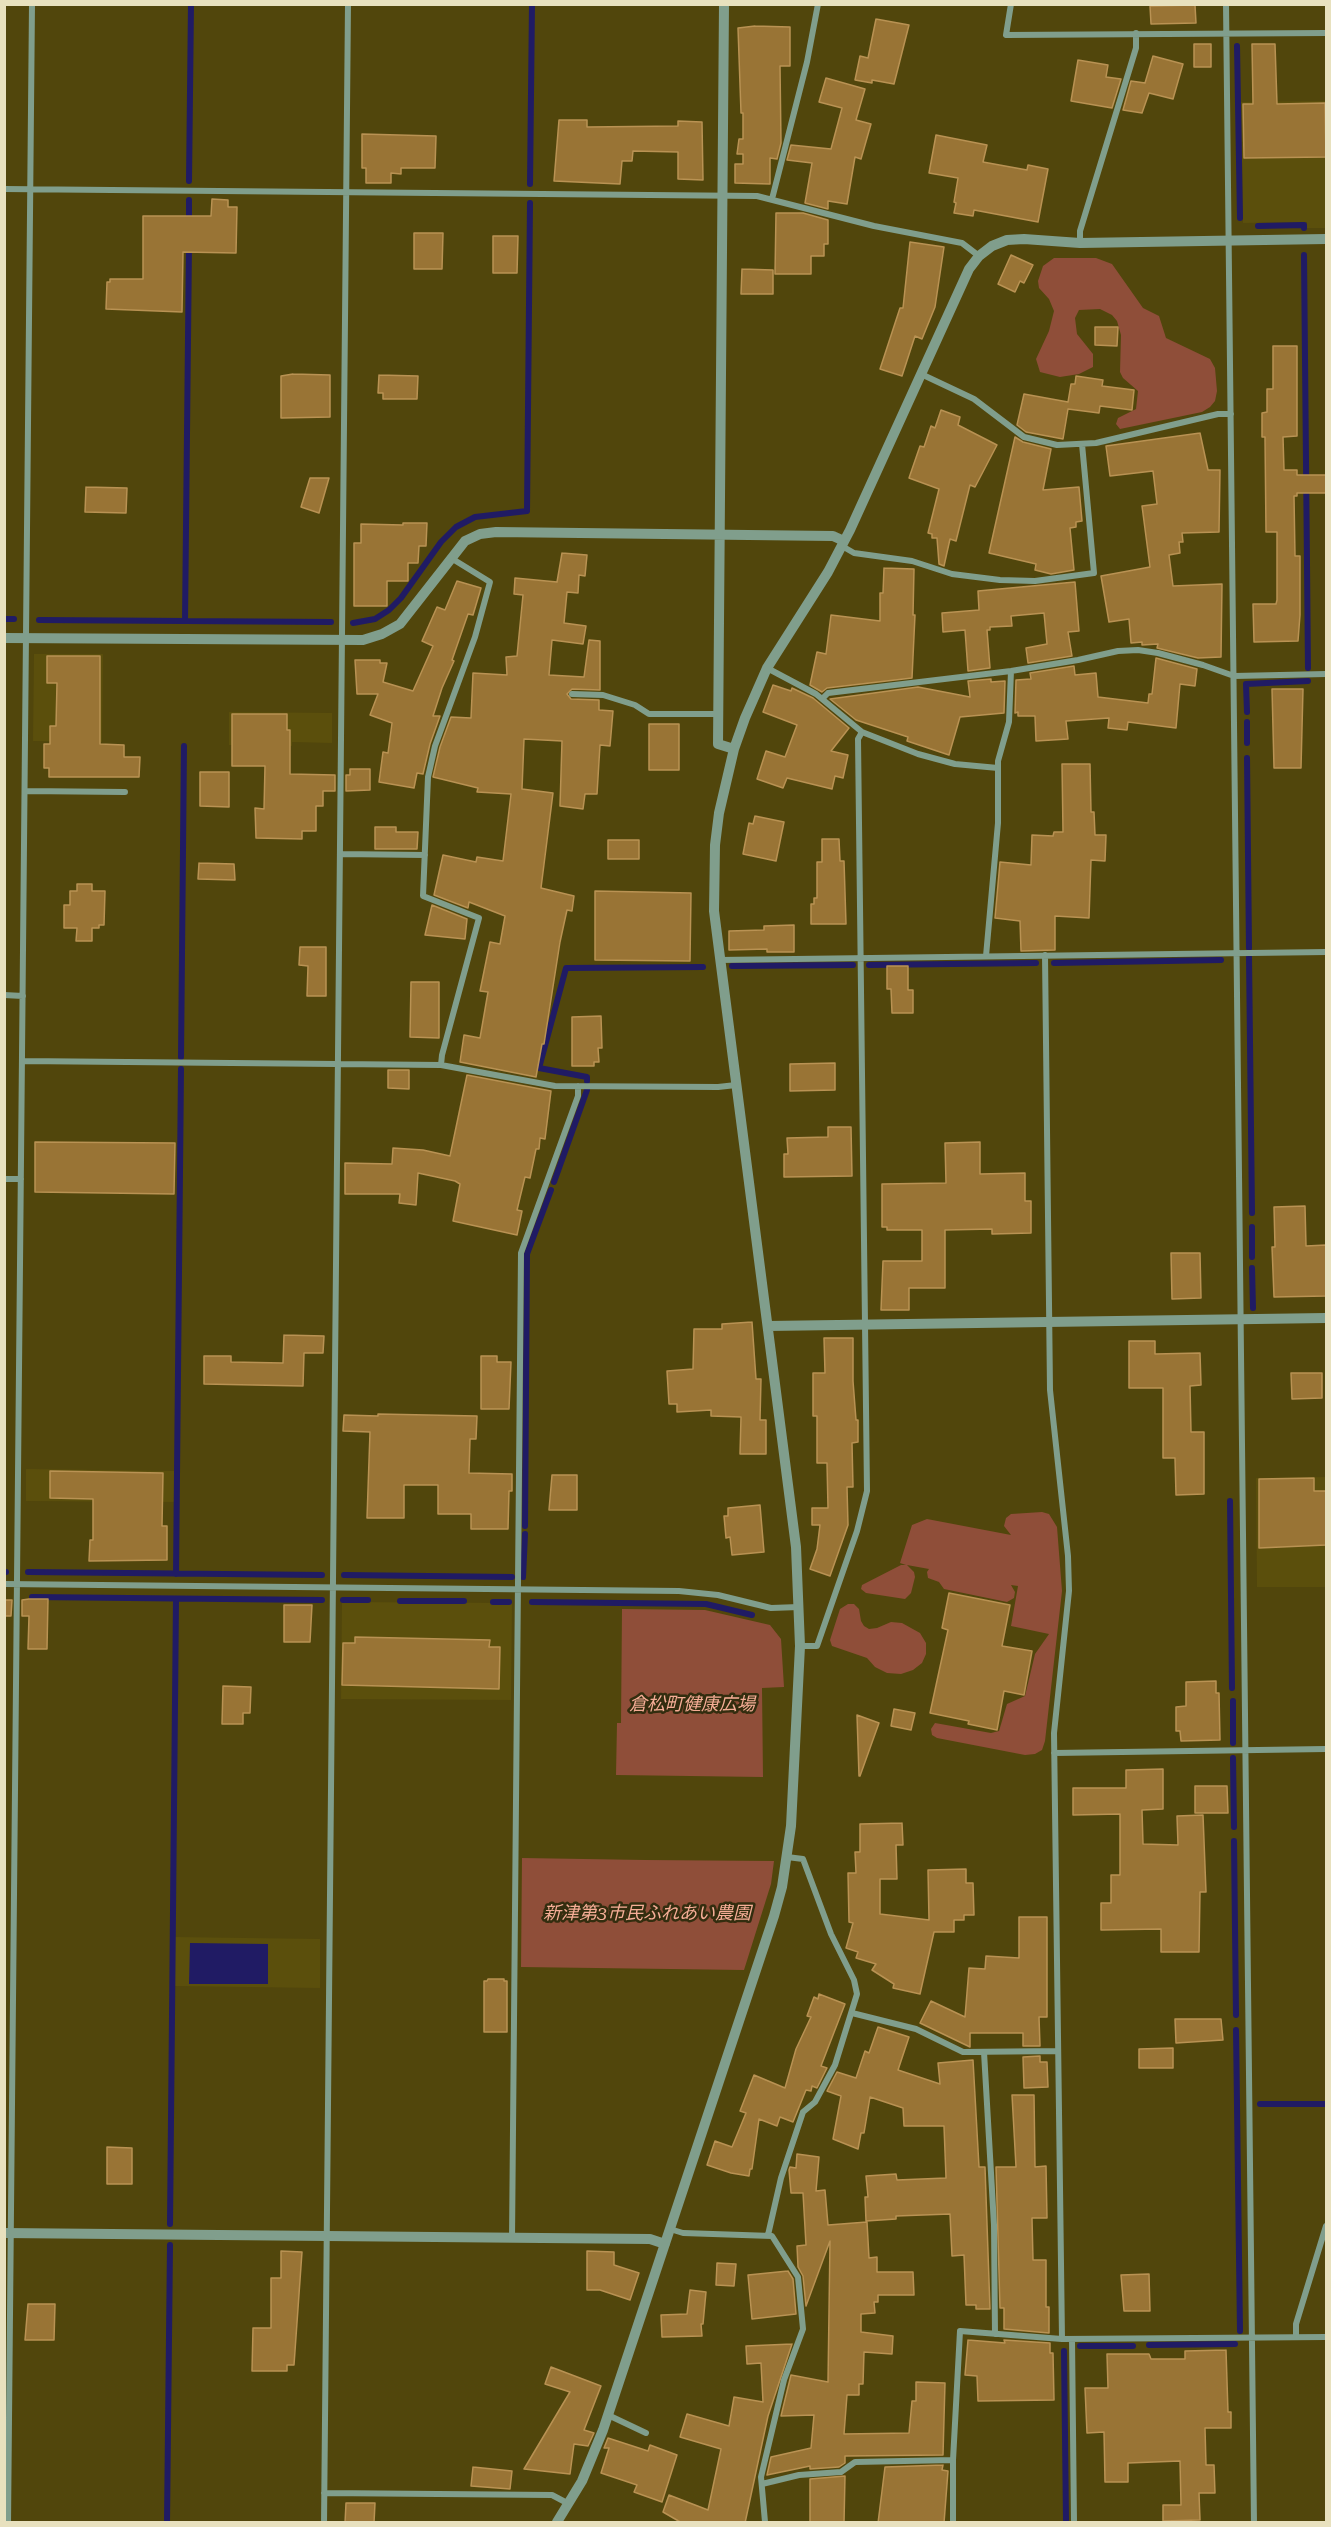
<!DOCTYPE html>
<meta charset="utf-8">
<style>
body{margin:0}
#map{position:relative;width:1331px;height:2527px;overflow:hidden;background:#51460c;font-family:"Roboto Serif",serif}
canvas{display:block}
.frame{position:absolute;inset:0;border:6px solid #e8e1be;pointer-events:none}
</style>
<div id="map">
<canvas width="1331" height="2527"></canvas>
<div class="frame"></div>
</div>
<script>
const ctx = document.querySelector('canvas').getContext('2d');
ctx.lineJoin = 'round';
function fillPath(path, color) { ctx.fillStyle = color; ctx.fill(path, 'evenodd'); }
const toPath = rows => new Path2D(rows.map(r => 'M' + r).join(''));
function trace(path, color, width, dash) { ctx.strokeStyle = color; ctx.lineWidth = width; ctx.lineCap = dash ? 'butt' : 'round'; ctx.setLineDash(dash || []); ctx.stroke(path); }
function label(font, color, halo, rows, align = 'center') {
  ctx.font = font + ' "Roboto Serif","Noto Sans JP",serif'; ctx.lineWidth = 5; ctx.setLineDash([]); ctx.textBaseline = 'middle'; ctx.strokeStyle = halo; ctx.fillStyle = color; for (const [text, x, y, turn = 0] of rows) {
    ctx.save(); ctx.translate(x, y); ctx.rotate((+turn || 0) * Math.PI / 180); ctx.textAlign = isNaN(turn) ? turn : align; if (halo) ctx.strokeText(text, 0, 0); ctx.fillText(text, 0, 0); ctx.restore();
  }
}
const built = toPath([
 [1326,101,1326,228,1307,228,1307,222,1243,223,1241,102],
 [34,654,103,654,102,742,33,741],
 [229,712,332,713,332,743,292,742,292,746,229,745],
 [26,1469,175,1471,175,1502,26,1501],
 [1326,1477,1326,1587,1257,1587,1256,1478],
 [342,1602,512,1603,511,1700,341,1699],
 [174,1937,320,1939,320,1988,174,1986]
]);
const green = toPath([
 [1054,258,1096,258,1112,264,1143,308,1159,316,1166,338,1210,359,1215,368,1217,391,1215,401,1210,407,1202,412,1120,429,1116,424,1118,418,1136,409,1138,391,1123,378,1120,372,1121,335,1117,321,1112,315,1100,309,1079,310,1075,318,1077,334,1093,354,1093,367,1079,374,1060,377,1040,372,1036,359,1049,331,1054,311,1049,299,1039,288,1038,281,1043,266],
 [1042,1512,1049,1514,1057,1527,1062,1591,1045,1741,1042,1750,1035,1754,1025,1755,937,1738,932,1735,931,1729,935,1723,991,1733,999,1731,1007,1704,1025,1696,1035,1654,1049,1634,1011,1626,1018,1586,1011,1585,1015,1592,1014,1598,1007,1602,944,1589,939,1582,928,1578,927,1572,929,1569,907,1565,914,1572,915,1577,911,1593,905,1599,866,1593,861,1589,862,1585,901,1565,906,1565,900,1563,912,1525,927,1519,1011,1535,1004,1526,1006,1518,1011,1514],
 [848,1604,854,1604,859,1609,861,1621,864,1626,869,1629,877,1628,891,1622,902,1623,920,1633,926,1643,926,1654,922,1663,913,1670,901,1674,887,1673,875,1667,867,1658,832,1646,830,1640,840,1609],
 [622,1609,705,1610,770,1625,781,1639,784,1687,762,1688,763,1777,616,1775,617,1723,621,1723],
 [522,1858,646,1860,774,1861,771,1884,744,1970,521,1967]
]);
const water = toPath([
 [190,1943,268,1944,268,1984,189,1984]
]);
const stream = toPath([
 [1237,46,1240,218],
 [189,181,191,4],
 [530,184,532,4],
 [189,223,189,200],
 [1258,226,1304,225,1304,228],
 [1304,255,1308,668],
 [4,619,14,619],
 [39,620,331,622],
 [185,621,189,245],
 [353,623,375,619,389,610,401,598,441,542,456,527,475,517,527,511,530,203],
 [1247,712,1246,684,1308,681],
 [1247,722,1247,743],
 [1247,758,1249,948],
 [1249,957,1252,1213],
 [1054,963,1221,960],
 [869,965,1036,963],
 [732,966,853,965],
 [181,1057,184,746],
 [587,1081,587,1077,539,1068,566,968,703,967],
 [554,1182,587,1090],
 [1252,1227,1252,1257],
 [1252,1268,1253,1308],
 [1230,1501,1232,1688],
 [525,1526,527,1254,551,1190],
 [4,1572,6,1572],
 [28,1572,322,1575],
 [176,1574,181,1069],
 [344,1575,512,1577],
 [523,1577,525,1534],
 [32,1597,322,1600],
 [343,1600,368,1600],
 [400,1601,464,1601],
 [493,1602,509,1602],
 [532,1602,706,1604,752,1615],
 [1233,1701,1233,1743],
 [1233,1758,1234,1827],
 [1234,1841,1236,2015],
 [1236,2030,1240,2331],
 [1260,2104,1326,2104],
 [170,2224,176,1599],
 [1149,2345,1235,2344],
 [1080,2346,1133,2346],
 [1064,2351,1066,2520],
 [167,2522,170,2245]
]);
const building = toPath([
 [1195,5,1196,23,1151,24,1150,6,1195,5],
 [876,19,909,25,894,84,872,80,872,83,855,80,860,56,868,58,876,19],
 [755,26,790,27,790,66,780,66,781,143,777,159,770,158,770,184,735,183,735,164,743,164,743,154,737,154,739,139,743,139,743,113,741,113,738,28,755,26],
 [1194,44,1211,44,1211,67,1194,67,1194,44],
 [1252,44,1275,44,1277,104,1325,103,1326,157,1244,158,1243,104,1253,104,1252,44],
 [1153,56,1183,64,1173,99,1149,93,1142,113,1123,110,1131,81,1145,83,1153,56],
 [1078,60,1108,65,1106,77,1121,79,1112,108,1071,101,1078,60],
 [826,78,865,89,856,120,871,124,861,159,855,157,847,204,828,201,828,209,805,203,812,163,787,160,791,145,831,149,842,108,819,102,826,78],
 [559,120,587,120,587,127,678,126,678,121,702,122,703,180,678,179,678,152,633,151,632,161,622,161,620,184,554,181,559,120],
 [362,134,436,136,435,168,401,168,401,174,391,173,391,183,366,183,366,168,362,168,362,134],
 [936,135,987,145,983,162,1027,170,1028,165,1048,169,1038,222,974,210,973,216,954,213,956,203,954,202,958,178,929,173,936,135],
 [212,199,228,200,228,207,237,207,236,253,183,252,182,312,106,309,107,282,110,282,110,279,143,279,143,216,211,216,212,199],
 [776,213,803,213,828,220,828,244,824,244,824,256,811,256,811,274,775,274,776,213],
 [414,233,443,233,442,269,414,269,414,233],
 [493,236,518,236,517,273,493,273,493,236],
 [910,242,944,247,935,307,922,339,915,336,902,376,880,369,900,308,903,308,910,242],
 [1011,255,1033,265,1024,283,1020,281,1015,292,998,284,1011,255],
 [742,269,773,270,773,294,741,294,742,269],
 [1095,327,1118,327,1117,346,1095,345,1095,327],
 [1273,346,1297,346,1297,436,1283,437,1284,470,1297,470,1297,475,1326,475,1326,493,1297,493,1297,496,1294,496,1295,556,1300,556,1300,615,1298,641,1254,642,1253,604,1276,604,1277,600,1277,532,1266,532,1265,437,1262,437,1262,413,1267,412,1267,389,1273,389,1273,346],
 [293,374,330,375,330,417,281,418,281,376,293,374],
 [379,375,418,376,417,399,383,399,383,393,378,393,379,375],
 [1076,376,1103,380,1102,386,1134,390,1132,410,1100,406,1099,413,1068,409,1063,439,1026,432,1017,425,1024,394,1068,402,1071,384,1075,384,1076,376],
 [941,410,960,417,958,425,997,445,975,487,970,485,956,541,950,539,944,566,939,564,937,538,932,538,932,534,928,533,939,489,909,478,920,446,924,447,931,426,935,428,941,410],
 [1200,433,1208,470,1220,470,1219,532,1182,533,1183,542,1179,542,1180,553,1169,555,1173,586,1222,584,1221,657,1198,658,1157,648,1158,644,1142,645,1142,642,1131,643,1129,619,1109,622,1101,576,1150,567,1142,506,1157,504,1153,471,1110,476,1106,446,1200,433],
 [1015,437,1023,442,1051,449,1043,490,1079,487,1082,521,1076,522,1076,527,1070,528,1074,570,1051,574,1035,570,1036,564,989,553,1015,437],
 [310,478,329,478,319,513,301,507,310,478],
 [86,487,127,488,126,513,85,512,86,487],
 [403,523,427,523,426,546,419,546,418,563,408,563,408,581,387,581,387,606,354,606,354,543,361,543,361,524,403,525,403,523],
 [562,553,587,555,585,576,579,575,578,593,567,592,564,623,586,626,583,644,552,640,549,675,584,677,589,640,600,641,600,690,572,689,567,694,571,699,599,700,599,710,613,711,610,746,600,745,597,794,585,794,583,809,560,806,562,741,524,739,522,789,553,793,541,888,574,896,572,911,567,910,560,942,544,1044,542,1044,536,1077,460,1062,464,1035,480,1038,488,992,480,991,490,942,500,944,505,916,469,902,468,908,434,895,443,855,476,862,477,857,503,861,511,794,477,792,478,788,433,777,440,747,451,717,471,718,473,673,507,675,506,657,517,656,523,595,514,594,515,578,557,582,562,553],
 [884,568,914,569,913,615,915,615,912,678,827,688,822,692,810,685,817,652,826,654,831,615,880,621,880,593,883,593,884,568],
 [457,581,481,588,473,615,468,614,452,660,454,661,442,688,433,716,440,716,430,744,423,774,417,773,414,788,379,782,383,752,388,753,392,723,370,715,378,694,357,694,355,660,380,660,380,663,387,663,383,682,413,691,433,646,422,641,437,607,445,610,457,581],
 [1075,582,1079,631,1068,632,1072,656,1028,663,1026,648,1047,644,1044,613,1011,616,1012,626,990,627,990,630,987,630,990,668,968,671,965,630,943,632,942,613,979,610,978,591,1075,582],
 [47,656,100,656,100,744,124,745,124,757,140,757,139,777,49,777,49,768,44,768,44,744,50,744,50,726,56,726,57,683,47,683,47,656],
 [1156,658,1197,669,1195,686,1180,684,1176,728,1128,722,1127,730,1108,728,1109,718,1066,721,1068,739,1036,741,1035,716,1018,716,1018,712,1015,713,1016,680,1031,679,1030,673,1074,666,1075,675,1096,673,1098,697,1148,703,1149,694,1152,694,1156,658],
 [991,679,991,682,1005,681,1004,713,960,717,949,755,907,741,908,737,856,720,830,699,918,687,970,697,968,681,991,679],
 [773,685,791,691,792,688,813,698,849,728,831,751,848,755,843,778,835,776,832,789,787,778,783,788,757,779,766,751,785,757,797,725,763,712,773,685],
 [1272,689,1303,689,1301,768,1274,768,1272,689],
 [232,714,287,714,287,730,290,730,290,774,335,775,335,791,323,791,323,806,316,806,316,831,302,831,302,839,256,838,255,808,264,809,265,766,232,766,232,714],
 [649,724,679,724,679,770,649,770,649,724],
 [1062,764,1090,764,1091,812,1094,812,1095,835,1106,835,1105,861,1091,860,1089,918,1055,916,1055,950,1021,951,1020,921,995,918,1000,862,1031,865,1032,835,1053,836,1054,832,1063,832,1062,764],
 [350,769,370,769,370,790,346,791,346,775,350,775,350,769],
 [200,772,229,772,229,807,200,806,200,772],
 [755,816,784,822,776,861,743,854,749,823,753,824,755,816],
 [375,827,396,827,396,832,418,832,417,849,375,849,375,827],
 [822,839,839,839,840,861,844,861,846,924,811,924,811,904,814,904,814,898,817,898,817,862,822,862,822,839],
 [608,840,639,840,639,859,608,859,608,840],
 [199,863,234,864,235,880,198,879,199,863],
 [77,884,92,884,92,891,105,891,104,925,99,925,99,928,92,928,92,941,76,941,77,928,64,928,64,905,70,905,70,891,77,891,77,884],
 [595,891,691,893,690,961,595,960,595,891],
 [432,905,467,919,465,939,425,935,432,905],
 [794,925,794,952,767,952,767,949,729,950,729,931,764,930,764,926,794,925],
 [300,947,326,947,326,996,307,996,308,966,299,965,300,947],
 [887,966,908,966,908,990,913,990,913,1013,892,1013,891,989,887,989,887,966],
 [411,982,439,982,439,1038,410,1037,411,982],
 [601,1016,602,1048,598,1048,599,1062,594,1062,594,1066,572,1066,572,1017,601,1016],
 [835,1063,835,1090,790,1091,790,1064,835,1063],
 [388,1070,409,1070,409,1089,388,1088,388,1070],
 [467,1075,551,1091,545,1139,540,1138,539,1149,536,1149,530,1178,525,1177,517,1210,522,1211,517,1235,453,1221,460,1184,455,1181,418,1173,416,1205,399,1203,400,1194,345,1194,345,1163,392,1164,393,1148,423,1150,450,1156,467,1075],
 [828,1127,851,1127,852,1176,784,1177,784,1154,788,1154,787,1138,828,1137,828,1127],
 [35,1142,175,1143,174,1194,35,1192,35,1142],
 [980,1142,980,1174,1025,1173,1025,1201,1031,1201,1031,1233,992,1234,992,1229,945,1230,945,1288,909,1288,909,1310,881,1310,883,1261,922,1261,922,1230,887,1230,887,1227,882,1227,882,1184,946,1183,945,1143,980,1142],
 [1305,1206,1306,1246,1326,1245,1326,1296,1274,1297,1272,1247,1275,1247,1274,1207,1305,1206],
 [1171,1253,1200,1253,1201,1298,1172,1299,1171,1253],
 [752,1322,756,1379,761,1379,760,1420,766,1420,766,1454,740,1454,741,1417,711,1416,711,1410,677,1412,677,1404,669,1404,667,1371,693,1369,694,1329,722,1329,722,1324,752,1322],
 [284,1335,324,1336,323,1353,304,1353,303,1386,204,1384,204,1356,231,1356,231,1362,283,1363,284,1335],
 [824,1338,853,1338,853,1381,856,1420,858,1420,858,1442,852,1443,853,1487,847,1487,848,1525,830,1576,810,1569,817,1549,820,1525,812,1525,812,1508,828,1508,827,1463,817,1463,817,1416,813,1416,813,1373,825,1373,824,1338],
 [1129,1341,1155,1341,1155,1354,1200,1353,1201,1385,1190,1386,1191,1432,1204,1432,1204,1494,1176,1495,1175,1458,1163,1458,1163,1388,1129,1388,1129,1341],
 [481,1356,497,1356,497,1362,511,1362,509,1409,481,1409,481,1356],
 [1291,1373,1322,1373,1322,1398,1292,1399,1291,1373],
 [378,1414,477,1416,476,1439,470,1439,469,1473,512,1474,512,1491,509,1491,508,1529,471,1529,471,1514,438,1514,438,1485,404,1485,404,1518,367,1518,370,1432,343,1431,344,1415,378,1416,378,1414],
 [50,1471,163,1473,162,1526,167,1526,167,1560,89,1561,90,1540,93,1540,93,1499,50,1498,50,1471],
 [552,1475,577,1475,577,1510,549,1510,552,1475],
 [1314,1478,1314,1491,1326,1491,1326,1545,1259,1548,1259,1479,1314,1478],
 [760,1505,764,1552,732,1555,730,1537,726,1538,724,1516,728,1516,728,1508,760,1505],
 [949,1593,1010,1605,1002,1646,1032,1651,1024,1695,1004,1691,997,1730,968,1724,969,1721,930,1713,948,1630,942,1628,949,1593],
 [29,1599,48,1599,47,1649,28,1649,29,1616,22,1616,22,1600,29,1599],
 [4,1600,12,1600,11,1616,4,1616,4,1600],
 [284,1605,312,1605,310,1642,284,1642,284,1605],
 [355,1637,490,1640,489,1647,500,1647,499,1689,342,1685,343,1643,355,1643,355,1637],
 [1216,1681,1216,1693,1219,1693,1220,1740,1181,1741,1180,1731,1176,1731,1176,1707,1186,1706,1186,1682,1216,1681],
 [223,1686,251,1687,250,1713,243,1713,243,1724,222,1724,223,1686],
 [894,1709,915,1713,911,1730,891,1726,894,1709],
 [857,1715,879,1723,860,1776,859,1776,857,1715],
 [1163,1769,1163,1809,1142,1810,1143,1844,1178,1845,1177,1816,1203,1815,1206,1892,1200,1892,1199,1952,1161,1952,1161,1929,1101,1930,1101,1903,1111,1903,1111,1875,1120,1875,1120,1814,1073,1815,1073,1788,1126,1788,1126,1770,1163,1769],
 [1195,1786,1227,1786,1228,1813,1195,1813,1195,1786],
 [902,1823,903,1845,896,1845,897,1879,880,1879,880,1914,929,1920,928,1870,966,1869,966,1883,973,1883,974,1915,964,1915,964,1920,954,1920,954,1932,934,1932,920,1994,893,1988,894,1984,872,1970,876,1964,856,1958,858,1952,846,1948,853,1923,849,1922,848,1873,856,1873,855,1852,860,1852,860,1824,902,1823],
 [1019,1917,1047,1917,1047,2017,1039,2017,1040,2046,1023,2046,1023,2033,970,2033,970,2047,920,2023,931,2001,965,2017,969,1968,985,1969,986,1956,1019,1958,1019,1917],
 [488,1979,504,1979,504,1981,507,1981,507,2032,484,2032,484,1981,487,1981,488,1979],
 [819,1994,845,2004,821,2066,827,2068,817,2088,812,2086,811,2091,806,2090,793,2122,780,2117,777,2126,759,2119,752,2169,750,2169,749,2176,731,2173,707,2165,715,2141,732,2147,746,2113,740,2111,754,2075,785,2088,796,2049,811,2017,807,2016,814,1997,818,1999,819,1994],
 [1175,2019,1221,2019,1223,2040,1176,2043,1175,2019],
 [878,2027,909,2037,898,2070,940,2084,938,2063,973,2060,979,2167,985,2167,990,2309,976,2309,976,2305,966,2305,964,2255,952,2256,950,2214,896,2216,896,2219,866,2221,865,2197,868,2197,866,2176,896,2174,897,2180,946,2178,944,2126,904,2126,903,2108,870,2097,864,2133,861,2133,858,2149,833,2139,841,2096,827,2091,837,2072,856,2078,865,2051,869,2053,878,2027],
 [1173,2048,1173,2068,1139,2068,1139,2049,1173,2048],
 [1040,2056,1040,2062,1047,2062,1048,2087,1024,2088,1023,2057,1040,2056],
 [1012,2095,1034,2095,1035,2167,1046,2166,1047,2218,1032,2218,1033,2260,1046,2260,1046,2307,1049,2307,1049,2333,1004,2329,1004,2308,1000,2308,996,2167,1016,2167,1012,2095],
 [107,2147,132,2148,132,2184,107,2184,107,2147],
 [797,2154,819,2157,816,2191,825,2190,828,2225,867,2222,869,2258,877,2257,877,2272,913,2272,914,2295,878,2295,878,2302,874,2302,875,2313,861,2314,861,2332,893,2336,892,2354,864,2352,863,2384,859,2384,859,2395,847,2395,844,2434,909,2433,912,2401,916,2401,916,2382,945,2383,943,2455,845,2456,845,2463,839,2467,810,2469,810,2466,767,2475,771,2457,811,2448,814,2415,781,2416,791,2375,828,2382,830,2241,806,2306,803,2276,798,2267,797,2246,806,2245,803,2193,791,2193,789,2170,790,2167,796,2168,797,2154],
 [281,2251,302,2252,294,2365,287,2365,287,2371,252,2371,253,2328,271,2328,271,2278,281,2278,281,2251],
 [587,2251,614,2252,614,2265,639,2273,630,2300,600,2290,587,2290,587,2251],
 [717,2263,736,2264,734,2286,716,2285,717,2263],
 [788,2271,793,2279,796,2314,752,2319,748,2275,788,2271],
 [1149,2274,1150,2311,1124,2311,1121,2275,1149,2274],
 [690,2290,706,2292,703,2324,701,2324,702,2336,662,2337,661,2315,687,2314,690,2290],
 [28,2304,55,2304,54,2340,25,2340,28,2304],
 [968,2340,1005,2343,1004,2340,1050,2343,1050,2353,1053,2353,1054,2400,978,2401,977,2376,965,2375,968,2340],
 [792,2344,768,2416,745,2523,682,2523,663,2512,669,2495,708,2510,721,2449,680,2437,687,2414,729,2426,734,2397,763,2402,761,2363,747,2364,746,2346,792,2344],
 [1226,2350,1228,2412,1231,2412,1231,2428,1205,2428,1206,2465,1214,2465,1215,2493,1199,2493,1200,2520,1163,2521,1163,2505,1181,2505,1180,2461,1128,2463,1128,2482,1105,2482,1104,2432,1087,2433,1085,2388,1108,2388,1107,2354,1149,2354,1151,2359,1185,2359,1185,2351,1226,2350],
 [551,2367,601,2386,584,2430,594,2433,588,2446,574,2444,570,2474,524,2469,570,2392,545,2384,551,2367],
 [608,2438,648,2451,650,2445,677,2455,662,2502,634,2492,637,2485,601,2473,609,2448,604,2448,608,2438],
 [943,2465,942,2470,948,2471,944,2523,878,2523,885,2467,943,2465],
 [473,2467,512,2471,510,2489,471,2486,473,2467],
 [845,2476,844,2523,810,2523,810,2479,845,2476],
 [346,2503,375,2503,374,2523,345,2523,346,2503]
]);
const minor = toPath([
 [1011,4,1006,35,1326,33],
 [1226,4,1254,2522],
 [4,189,757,196,874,226,962,243,979,256],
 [772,199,807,62,818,4],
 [1080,243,1080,231,1136,48,1136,33],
 [921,374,974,399,1024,437,1057,445,1096,443,1218,414,1231,414],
 [842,546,854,553,912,561,952,574,1000,580,1035,581,1094,573,1082,444],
 [767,668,816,694,862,732,918,754,955,764,998,768],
 [572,694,603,695,635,705,649,714,718,714],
 [822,699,828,693,1011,671,1078,660,1118,651,1138,650,1158,653,1203,665,1234,676,1326,674],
 [25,791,125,792],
 [340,854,425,855],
 [1045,955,1050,1390,1068,1556,1069,1591,1054,1733,1062,2339],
 [986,956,998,823,998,761,1009,722,1011,671],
 [719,960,1326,952],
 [4,995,23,996],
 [22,1061,441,1065,555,1086,718,1087,736,1085],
 [441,1065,442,1055,479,918,423,896,428,777,435,746,475,637,490,582,451,558],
 [4,1179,21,1179],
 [4,1584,679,1591,718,1595,771,1608,799,1607],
 [800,1646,817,1646,857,1531,867,1491,858,739,862,732],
 [1054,1753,1326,1749],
 [852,2013,916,2029,963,2052,1058,2051],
 [984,2052,994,2225,995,2334],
 [670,2229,683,2233,772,2236,798,2277,803,2329,784,2380,761,2477,765,2522],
 [768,2235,781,2178,803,2112,815,2102,835,2065,857,1994,854,1980,831,1934,803,1859,787,1857],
 [512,2238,521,1253,578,1096,578,1086],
 [1296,2336,1296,2324,1326,2226],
 [1072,2339,1074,2522],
 [608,2415,646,2433],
 [762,2484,799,2475,841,2472,855,2462,953,2460],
 [324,2493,552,2495,569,2504],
 [8,2522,32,4],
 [324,2522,348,4],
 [953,2522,953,2460,960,2331,1062,2339,1326,2337]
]);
const tertiary = toPath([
 [724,4,718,744,734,749],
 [4,638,363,640,382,634,400,624,465,541,480,534,496,532,833,536,844,541],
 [768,1326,1326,1318],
 [4,2233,650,2239,665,2244],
 [557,2522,582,2481,603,2430,774,1916,782,1887,791,1826,800,1646,796,1547,714,911,715,845,719,813,734,749,745,718,767,668,828,572,850,530,969,269,979,256,992,246,1007,240,1024,239,1080,243,1326,239]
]);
const parkNames = [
 ["倉松町健康広場",692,1705],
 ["新津第3市民ふれあい農園",647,1914]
];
fillPath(built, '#5b4f0c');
fillPath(green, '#8f4e39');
fillPath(water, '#201b64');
trace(stream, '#201b64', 6);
fillPath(building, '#997435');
trace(building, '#b99253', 1.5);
trace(minor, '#809e8c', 6);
trace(tertiary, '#809e8c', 10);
label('italic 18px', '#f5ad96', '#332d0f', parkNames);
</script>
